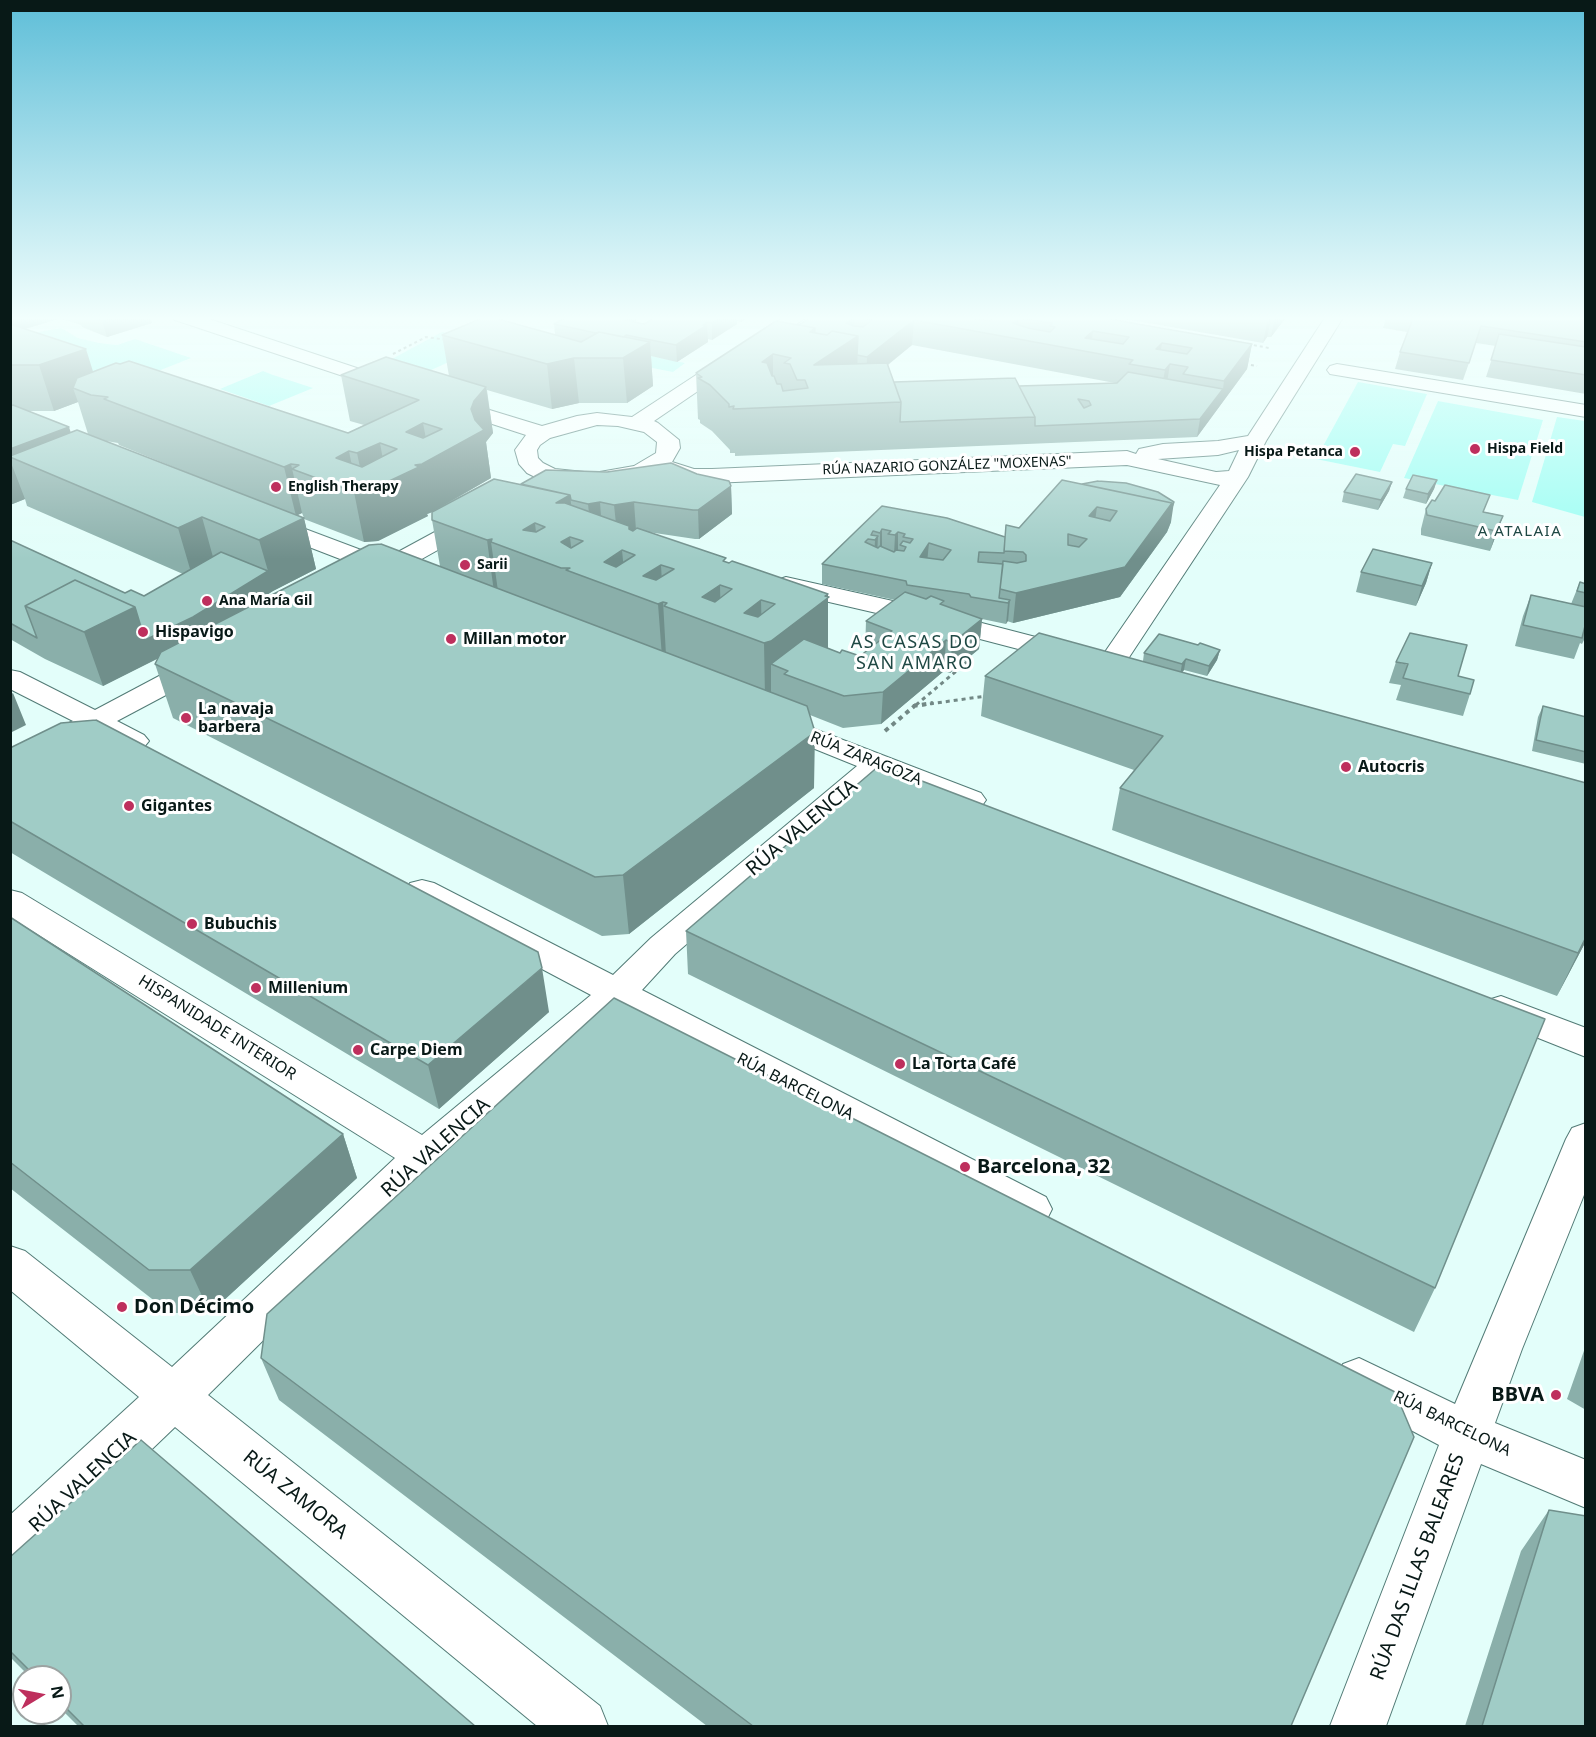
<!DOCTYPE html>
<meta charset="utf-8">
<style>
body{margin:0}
#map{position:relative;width:1596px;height:1737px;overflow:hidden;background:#e3fefa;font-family:"Noto Sans",sans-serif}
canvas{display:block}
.frame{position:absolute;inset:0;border:12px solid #081917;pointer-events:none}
.north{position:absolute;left:12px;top:1665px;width:60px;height:60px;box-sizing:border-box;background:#fff;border:2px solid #9ca3a2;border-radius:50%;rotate:80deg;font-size:16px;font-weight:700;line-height:24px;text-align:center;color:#081917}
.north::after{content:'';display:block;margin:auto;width:21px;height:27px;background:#be2f5d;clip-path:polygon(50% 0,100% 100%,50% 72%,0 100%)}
</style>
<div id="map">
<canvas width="1596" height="1737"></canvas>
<div class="frame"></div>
<div class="north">N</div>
</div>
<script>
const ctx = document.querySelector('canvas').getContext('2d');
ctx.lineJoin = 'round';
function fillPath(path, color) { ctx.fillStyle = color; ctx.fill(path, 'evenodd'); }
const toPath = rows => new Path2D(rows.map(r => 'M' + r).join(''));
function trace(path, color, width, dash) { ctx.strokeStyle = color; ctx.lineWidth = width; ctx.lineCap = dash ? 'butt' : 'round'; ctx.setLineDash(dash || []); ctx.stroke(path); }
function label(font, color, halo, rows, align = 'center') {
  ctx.font = font + ' "Noto Sans",sans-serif'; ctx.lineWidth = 6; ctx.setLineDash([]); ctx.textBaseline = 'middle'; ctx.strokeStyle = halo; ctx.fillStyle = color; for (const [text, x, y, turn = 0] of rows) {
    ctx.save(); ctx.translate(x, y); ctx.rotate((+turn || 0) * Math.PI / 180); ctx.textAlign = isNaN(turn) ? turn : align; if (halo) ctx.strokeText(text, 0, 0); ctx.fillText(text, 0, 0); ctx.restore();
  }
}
const green = toPath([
 [61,328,78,338,99,343,117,345,135,339,191,358,133,381,102,387,28,334],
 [442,332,543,348,628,351,685,363,673,372,606,359,477,349,427,372,390,360],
 [263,371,273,375,313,388,269,406,220,389],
 [1358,382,1427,394,1405,446,1393,444,1380,472,1316,459],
 [1438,401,1543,420,1518,500,1404,478],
 [1557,417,1585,421,1585,517,1532,502]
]);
const pathFar2 = toPath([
 [1248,344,1269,348],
 [393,354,426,337,448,340],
 [1245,364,1257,366]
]);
const pathFar1 = toPath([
 [916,705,967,662],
 [922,705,986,696]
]);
const path = toPath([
 [913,706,933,703],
 [885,731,918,703]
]);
const minor = toPath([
 [172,316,200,316,399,382,402,386,399,390,385,390,175,320,172,316],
 [786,316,808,316,654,421,658,423,679,440,680,448,672,462,694,469,712,469,1127,451,1136,454,1139,449,1163,444,1218,441,1248,436,1326,316,1344,316,1266,441,1248,477,1120,671,1110,673,1100,671,1096,665,1220,485,1127,465,712,483,692,483,658,472,640,479,594,487,570,486,541,480,527,473,519,464,515,450,526,435,440,407,437,403,440,399,447,397,542,426,577,416,597,413,632,417,786,316],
 [597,425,618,426,644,432,657,442,656,453,634,466,594,473,555,469,543,463,538,458,537,450,540,445,550,438,597,425],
 [1239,450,1229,471,1216,472,1158,459,1218,455,1239,450],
 [1337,364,1586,405,1586,417,1330,374,1327,370,1330,366,1337,364],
 [476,512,484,514,488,519,484,524,404,569,406,571,402,576,389,577,371,585,362,582,358,577,366,569,260,528,256,523,260,518,268,516,276,518,385,559,468,514,476,512],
 [786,577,924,608,1078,648,1082,654,1078,660,1068,662,911,621,777,590,773,585,777,580,786,577],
 [203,656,213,658,217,664,213,670,117,721,144,735,149,741,144,747,134,750,124,747,95,733,21,772,10,775,10,754,73,721,10,689,10,670,20,672,95,710,193,658,203,656],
 [773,713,981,793,986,800,981,807,970,809,882,776,675,954,642,990,1046,1197,1052,1209,1046,1221,1031,1226,1016,1221,620,1011,438,1167,208,1395,600,1706,608,1726,537,1726,175,1427,28,1568,10,1575,10,1515,139,1397,10,1290,10,1246,25,1251,172,1367,395,1158,10,917,10,890,22,893,422,1135,591,995,410,899,405,891,410,883,422,880,434,883,613,975,651,938,857,766,763,728,758,722,763,716,773,713],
 [1501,996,1586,1028,1586,1057,1488,1018,1483,1009,1488,1000,1501,996],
 [1586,1123,1586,1190,1522,1349,1495,1423,1586,1460,1586,1508,1481,1464,1386,1726,1330,1726,1439,1445,1343,1394,1336,1379,1343,1364,1359,1358,1455,1404,1566,1139,1572,1128,1586,1123]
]);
const wall = toPath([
 [10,316,150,316,152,323,107,337,82,327,81,325,62,319,61,318,26,329,93,372,348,433,364,425,350,421,341,375,449,376,442,335,555,334,554,324,569,316,635,316,636,322,644,324,668,316,749,316,741,322,737,321,737,324,712,340,708,339,708,342,677,362,651,356,653,386,627,403,579,403,552,409,487,390,493,433,486,442,491,478,445,505,521,484,607,472,697,474,731,486,732,514,699,539,695,539,648,532,726,562,828,594,828,648,840,653,860,656,865,652,866,621,895,600,822,584,822,564,882,506,1005,537,1019,528,1062,480,1171,522,1167,532,1120,597,1013,623,1007,621,1006,624,982,619,979,649,950,673,944,671,881,724,843,728,810,715,814,788,629,934,602,936,173,718,155,664,158,658,103,686,45,659,10,639,10,540,125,593,144,596,183,574,27,506,25,499,10,505,10,406,12,405,10,405],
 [78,402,88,434,106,441,118,443,119,445,223,487,71,433,29,411,54,411],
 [432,512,432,520,440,566,245,609,273,591,316,569,304,519,364,542,378,541,428,516,427,514],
 [302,513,304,518,297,515],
 [813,316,1092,316,1252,344,1247,369,1197,437,735,456,735,453,730,453,730,450,712,431,700,423,700,420,698,419,696,373,799,325],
 [912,345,1115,383,1019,386,894,382,888,365],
 [1107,316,1287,316,1271,337,1267,337,1263,343],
 [1386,316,1561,316,1586,320,1586,394,1486,377,1496,346,1476,343,1463,380,1395,369,1400,352,1407,332,1383,328],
 [1437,480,1434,489,1426,504,1403,498,1406,489],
 [1392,482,1389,491,1378,510,1342,502,1344,492],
 [1426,509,1485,512,1503,516,1496,535,1490,551,1421,535,1421,529],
 [1432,563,1426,583,1416,606,1356,592,1361,572],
 [1580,582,1586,584,1586,636,1582,644,1580,643,1574,659,1515,646,1523,616,1531,595,1571,604],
 [1198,645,1220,650,1217,660,1207,676,1184,670,1182,672,1586,941,1557,996,1112,830,1120,788,1134,770,981,716,985,676,1143,661,1144,653],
 [1396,662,1458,676,1470,694,1463,716,1396,700,1401,685,1389,683],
 [1543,706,1586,717,1586,764,1532,751,1538,717],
 [10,748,549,1012,439,1109,10,852],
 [10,917,343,1134,357,1178,210,1313,170,1313,10,1188],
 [686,931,1435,1288,1414,1332,688,974],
 [1586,1345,1586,1410,1567,1399],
 [261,1358,1291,1726,707,1726,279,1400],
 [1549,1510,1586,1726,1465,1726,1521,1551],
 [10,1557,475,1726,78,1726,60,1708,60,1677,30,1677,10,1657]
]);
const shadedWall = toPath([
 [10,316,61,316,61,318,10,333],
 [116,316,150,316,152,323,107,337,102,321],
 [631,316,635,316,636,330,626,335,628,351,622,355,624,320],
 [723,316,737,316,737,324,712,340,712,323],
 [741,316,749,316,741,322],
 [978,316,981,316,980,332,975,319],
 [1269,316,1272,316,1267,337,1263,343,1268,318],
 [1275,316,1287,316,1271,337],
 [854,317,853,339,858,336,857,380,820,405,810,332,815,328,846,323],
 [1019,318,1017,339,1013,323],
 [914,320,912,345,866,382,867,357],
 [707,322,708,342,677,362,676,345],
 [1093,331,1090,352,1085,338],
 [650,342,653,386,627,403,623,358],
 [1162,343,1158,368,1156,349],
 [1252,344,1247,369,1197,437,1200,419,1223,389,1224,381],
 [86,349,100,394,73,388,78,402,54,411,39,365],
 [773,354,773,399,762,362],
 [574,358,579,403,552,409,547,364],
 [1170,364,1166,389,1160,396,1165,370],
 [486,387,493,433,486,442,491,478,430,513,427,514,428,516,378,541,364,542,354,492,336,458,349,451,357,492,365,491,357,453,380,443,387,482,406,432,423,423,430,460,471,409,474,401],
 [69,427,85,475,10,457,10,449],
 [10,460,25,499,10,505],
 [291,464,302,513,296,516,284,467],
 [1437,480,1434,489,1426,504,1428,494],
 [1392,482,1389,491,1378,510,1381,500],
 [731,486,732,514,699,539,698,510],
 [570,495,575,538,570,537,574,573,561,554,556,503],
 [600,502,602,531,591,532,588,504],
 [634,502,636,530,617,533,614,505],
 [1174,502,1171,522,1167,532,1120,597,1013,623,1016,593],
 [1097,507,1093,535,1089,516],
 [1503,516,1496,535,1490,551,1496,531],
 [202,517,216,568,193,579,178,528],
 [304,518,316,569,273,591,199,638,103,686,84,632,135,607,268,571,259,540],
 [535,523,539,560,523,530],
 [882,529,882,549,880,553,880,533],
 [898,532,898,552,894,555,895,535],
 [878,536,877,556,874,560,875,540],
 [492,539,491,542,498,591,494,592,487,540],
 [929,543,927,563,920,557],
 [622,550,626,592,604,562],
 [1432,563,1426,583,1416,606,1422,586],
 [661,565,666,655,662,657,658,604,643,576],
 [720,585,721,627,702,597],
 [828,594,828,651,788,671,771,664,771,695,765,697,764,643],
 [761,600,762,642,744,613],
 [1010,600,1008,621,1006,624,1008,603],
 [982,619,979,649,950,673,952,643],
 [946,640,944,671,881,724,883,692],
 [1220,650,1217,660,1207,676,1209,666],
 [1186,659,1184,670,1180,675,1182,664],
 [13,693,26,725,10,733,10,695],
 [815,732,814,788,629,934,623,875],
 [1586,937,1586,941,1557,996,1578,953],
 [542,968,549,1012,439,1109,428,1065],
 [343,1134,357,1178,210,1313,190,1270]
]);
const building = toPath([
 [90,316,116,316,102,321,90,316],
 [487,316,581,342,599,332,650,342,623,358,574,358,547,364,442,335,487,316],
 [569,316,631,316,624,320,644,324,658,316,667,317,668,316,723,316,712,323,707,322,703,325,707,325,676,345,626,335,623,337,599,332,596,333,554,324,569,316],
 [813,316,978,316,975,319,990,321,996,316,1092,316,1252,344,1224,381,1183,374,1188,367,1170,364,1165,370,1129,364,1133,360,914,320,867,357,857,355,858,336,832,331,827,335,815,333,815,328,799,325,813,316],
 [854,317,872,320,863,327,854,326,846,323,854,317],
 [1019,318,1052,323,1050,326,1055,327,1050,332,1028,328,1013,323,1019,318],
 [1093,331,1129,337,1123,344,1085,338,1093,331],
 [1162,343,1192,348,1187,354,1156,349,1162,343],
 [1256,316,1269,316,1268,318,1256,316],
 [1414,316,1561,316,1586,320,1586,342,1481,326,1469,363,1400,352,1414,316],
 [776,321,815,328,810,332,827,335,832,331,858,336,814,365,887,363,901,402,733,409,734,406,729,407,729,404,710,385,698,378,702,377,696,373,776,321],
 [773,354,791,358,784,363,790,364,797,380,805,380,808,388,783,391,781,384,777,384,774,376,772,376,767,363,762,362,773,354],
 [10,324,86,349,39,365,10,365,10,324],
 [1499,334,1586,347,1586,375,1491,360,1499,334],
 [386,357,486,387,474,401,471,409,475,420,484,430,422,464,415,465,419,467,368,491,354,492,292,469,299,465,291,464,284,467,104,399,108,397,91,395,73,388,77,378,116,363,120,364,129,361,348,433,419,400,341,375,386,357],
 [423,423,442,429,423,438,406,432,423,423],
 [380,443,397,449,362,467,336,458,349,451,357,453,380,443],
 [1128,372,1223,389,1200,419,1035,426,1035,417,1019,386,1117,383,1128,372],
 [1078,399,1089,401,1091,405,1084,408,1078,399],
 [1015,378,1035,417,900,422,901,402,894,382,1015,378],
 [13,405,69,427,10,449,10,406,13,405],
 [77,430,304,518,259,540,202,517,178,528,10,457,10,456,77,430],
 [671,463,697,474,729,481,731,486,698,510,693,510,634,502,614,505,600,502,588,504,571,500,570,495,521,484,546,470,607,472,671,463],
 [1356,474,1392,482,1381,500,1344,492,1356,474],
 [1413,475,1437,480,1428,494,1406,489,1413,475],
 [494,479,570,495,556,503,565,503,629,526,629,529,633,531,637,528,726,558,723,561,729,563,732,561,828,594,825,596,829,597,771,641,764,643,664,606,667,603,663,602,658,604,566,570,570,568,561,568,491,542,492,539,487,540,432,520,432,512,494,479],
 [535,523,545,527,536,532,523,530,535,523],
 [570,537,583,541,571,548,561,542,570,537],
 [622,550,635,555,616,567,604,562,622,550],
 [661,565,674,569,656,580,643,576,661,565],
 [720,585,732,589,715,602,702,597,720,585],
 [761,600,775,604,758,617,744,613,761,600],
 [1062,480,1172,503,1125,567,1016,593,1000,589,1003,561,1017,563,1026,561,1026,555,1023,552,1004,551,1006,525,1019,528,1062,480],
 [1097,507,1117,511,1110,521,1089,516,1097,507],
 [1068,534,1087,539,1079,547,1068,545,1068,534],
 [1098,481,1126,483,1158,492,1174,502,1170,512,1172,503,1082,484,1098,481],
 [1445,485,1490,495,1483,512,1503,516,1496,531,1427,515,1426,509,1432,500,1435,501,1445,485],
 [882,506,947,518,1005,537,1004,553,979,552,978,562,1003,564,999,598,1010,600,1008,603,971,597,969,594,907,585,906,581,822,564,882,506],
 [882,529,891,531,888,534,895,535,898,532,905,534,903,537,913,539,910,543,903,541,900,545,906,547,904,551,896,550,894,552,880,546,878,548,865,542,868,539,875,540,878,536,871,535,873,531,880,533,882,529],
 [929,543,951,550,943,560,920,557,929,543],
 [10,540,125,593,131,590,144,596,221,552,268,571,193,617,145,640,135,607,75,580,25,606,37,638,10,623,10,540],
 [381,544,807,706,815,732,623,875,595,877,155,664,161,652,369,545,381,544],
 [1373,549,1432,563,1422,586,1361,572,1373,549],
 [75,580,135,607,84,632,25,606,75,580],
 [1580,582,1586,584,1586,593,1577,591,1580,582],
 [905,592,926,599,931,596,944,601,940,604,982,619,952,643,946,640,883,692,844,696,784,674,788,671,771,664,804,639,840,653,842,650,860,656,892,631,866,621,905,592],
 [1531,595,1586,607,1586,622,1582,638,1523,625,1531,595],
 [1039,633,1586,783,1586,937,1578,953,1120,788,1163,736,985,676,1039,633],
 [1410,633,1467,645,1458,676,1474,680,1470,694,1403,678,1408,664,1396,662,1410,633],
 [1159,634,1198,645,1200,643,1220,650,1209,666,1186,659,1182,664,1144,653,1159,634],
 [1543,706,1586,717,1586,752,1536,740,1543,706],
 [96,720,538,952,542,968,428,1065,10,821,10,748,61,723,96,720],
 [880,765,1545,1019,1435,1288,686,931,880,765],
 [10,917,343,1134,190,1270,149,1270,10,1162,10,917],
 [614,998,1395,1392,1414,1437,1291,1726,753,1726,261,1358,267,1314,614,998],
 [141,1440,475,1726,84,1726,60,1702,60,1677,36,1677,10,1651,10,1557,141,1440],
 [1549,1510,1586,1516,1586,1726,1482,1726,1549,1510]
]);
const markers = [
 [1475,449,6,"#be2f5d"],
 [1355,452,6,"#be2f5d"],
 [276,487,6,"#be2f5d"],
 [465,565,6,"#be2f5d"],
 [207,601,6,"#be2f5d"],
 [143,632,6,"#be2f5d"],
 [451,639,6,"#be2f5d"],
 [186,718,6,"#be2f5d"],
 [1346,767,6,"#be2f5d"],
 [129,806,6,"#be2f5d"],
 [192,924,6,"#be2f5d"],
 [256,988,6,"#be2f5d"],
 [358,1050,6,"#be2f5d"],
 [900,1064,6,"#be2f5d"],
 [965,1167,6,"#be2f5d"],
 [122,1307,6,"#be2f5d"],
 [1556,1395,6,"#be2f5d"]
];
const farPoinames = [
 ["Hispa Field",1487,449],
 ["Hispa Petanca",1343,452,"right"],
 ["English Therapy",288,487],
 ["Sarii",477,565],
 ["Ana María Gil",219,601]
];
const farStreetnames = [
 ["RÚA NAZARIO GONZÁLEZ \"MOXENAS\"",947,466,-2]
];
const farNeighbourhoodnames = [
 ["A ATALAIA",1520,532]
];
const poiNames = [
 ["Hispavigo",155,632],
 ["Millan motor",463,639],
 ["La navaja",198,709],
 ["barbera",198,727],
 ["Autocris",1358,767],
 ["Gigantes",141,806],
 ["Bubuchis",204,924],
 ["Millenium",268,988],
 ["Carpe Diem",370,1050],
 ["La Torta Café",912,1064]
];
const streetNames = [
 ["RÚA ZARAGOZA",866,759,22],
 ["HISPANIDADE INTERIOR",217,1028,32],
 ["RÚA BARCELONA",795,1087,27],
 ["RÚA BARCELONA",1452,1424,26]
];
const neighbourhoodNames = [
 ["AS CASAS DO",915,643],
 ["SAN AMARO",915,664]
];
const nearStreetnames = [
 ["RÚA VALENCIA",802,828,-40],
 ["RÚA VALENCIA",436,1148,-42],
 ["RÚA VALENCIA",83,1482,-43],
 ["RÚA ZAMORA",295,1495,39],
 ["RÚA DAS ILLAS BALEARES",1418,1567,-70]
];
const nearPoinames = [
 ["Barcelona, 32",977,1167],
 ["Don Décimo",134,1307],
 ["BBVA",1544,1395,"right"]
];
fillPath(green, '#9bfef3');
trace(minor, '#527b76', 2);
trace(pathFar2, '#728885', 2, [3, 3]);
trace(pathFar1, '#728885', 3, [4, 4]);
trace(path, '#728885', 4, [4.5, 4.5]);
fillPath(minor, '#fff');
fillPath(wall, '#8aafaa');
fillPath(shadedWall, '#708f8b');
fillPath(building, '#a0ccc6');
trace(building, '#708f8b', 1.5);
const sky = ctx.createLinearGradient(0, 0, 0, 559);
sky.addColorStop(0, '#5ebed8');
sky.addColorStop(0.57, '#f2fffd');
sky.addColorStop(1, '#f2fffd00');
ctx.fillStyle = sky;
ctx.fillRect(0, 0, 1596, 559);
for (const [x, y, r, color] of markers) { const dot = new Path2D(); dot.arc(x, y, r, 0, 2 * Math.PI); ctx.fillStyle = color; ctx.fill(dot); trace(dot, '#fff', 2); }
label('bold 14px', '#081917', '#fff', farPoinames, 'left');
label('14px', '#081917', '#fff', farStreetnames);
ctx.letterSpacing = '1.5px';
label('15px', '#1f4844', '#fff', farNeighbourhoodnames);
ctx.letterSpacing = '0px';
label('bold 16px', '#081917', '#fff', poiNames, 'left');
label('16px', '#081917', '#fff', streetNames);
ctx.letterSpacing = '1.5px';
label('18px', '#1f4844', '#fff', neighbourhoodNames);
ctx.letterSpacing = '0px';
label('20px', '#081917', '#fff', nearStreetnames);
label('bold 20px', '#081917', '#fff', nearPoinames, 'left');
</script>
